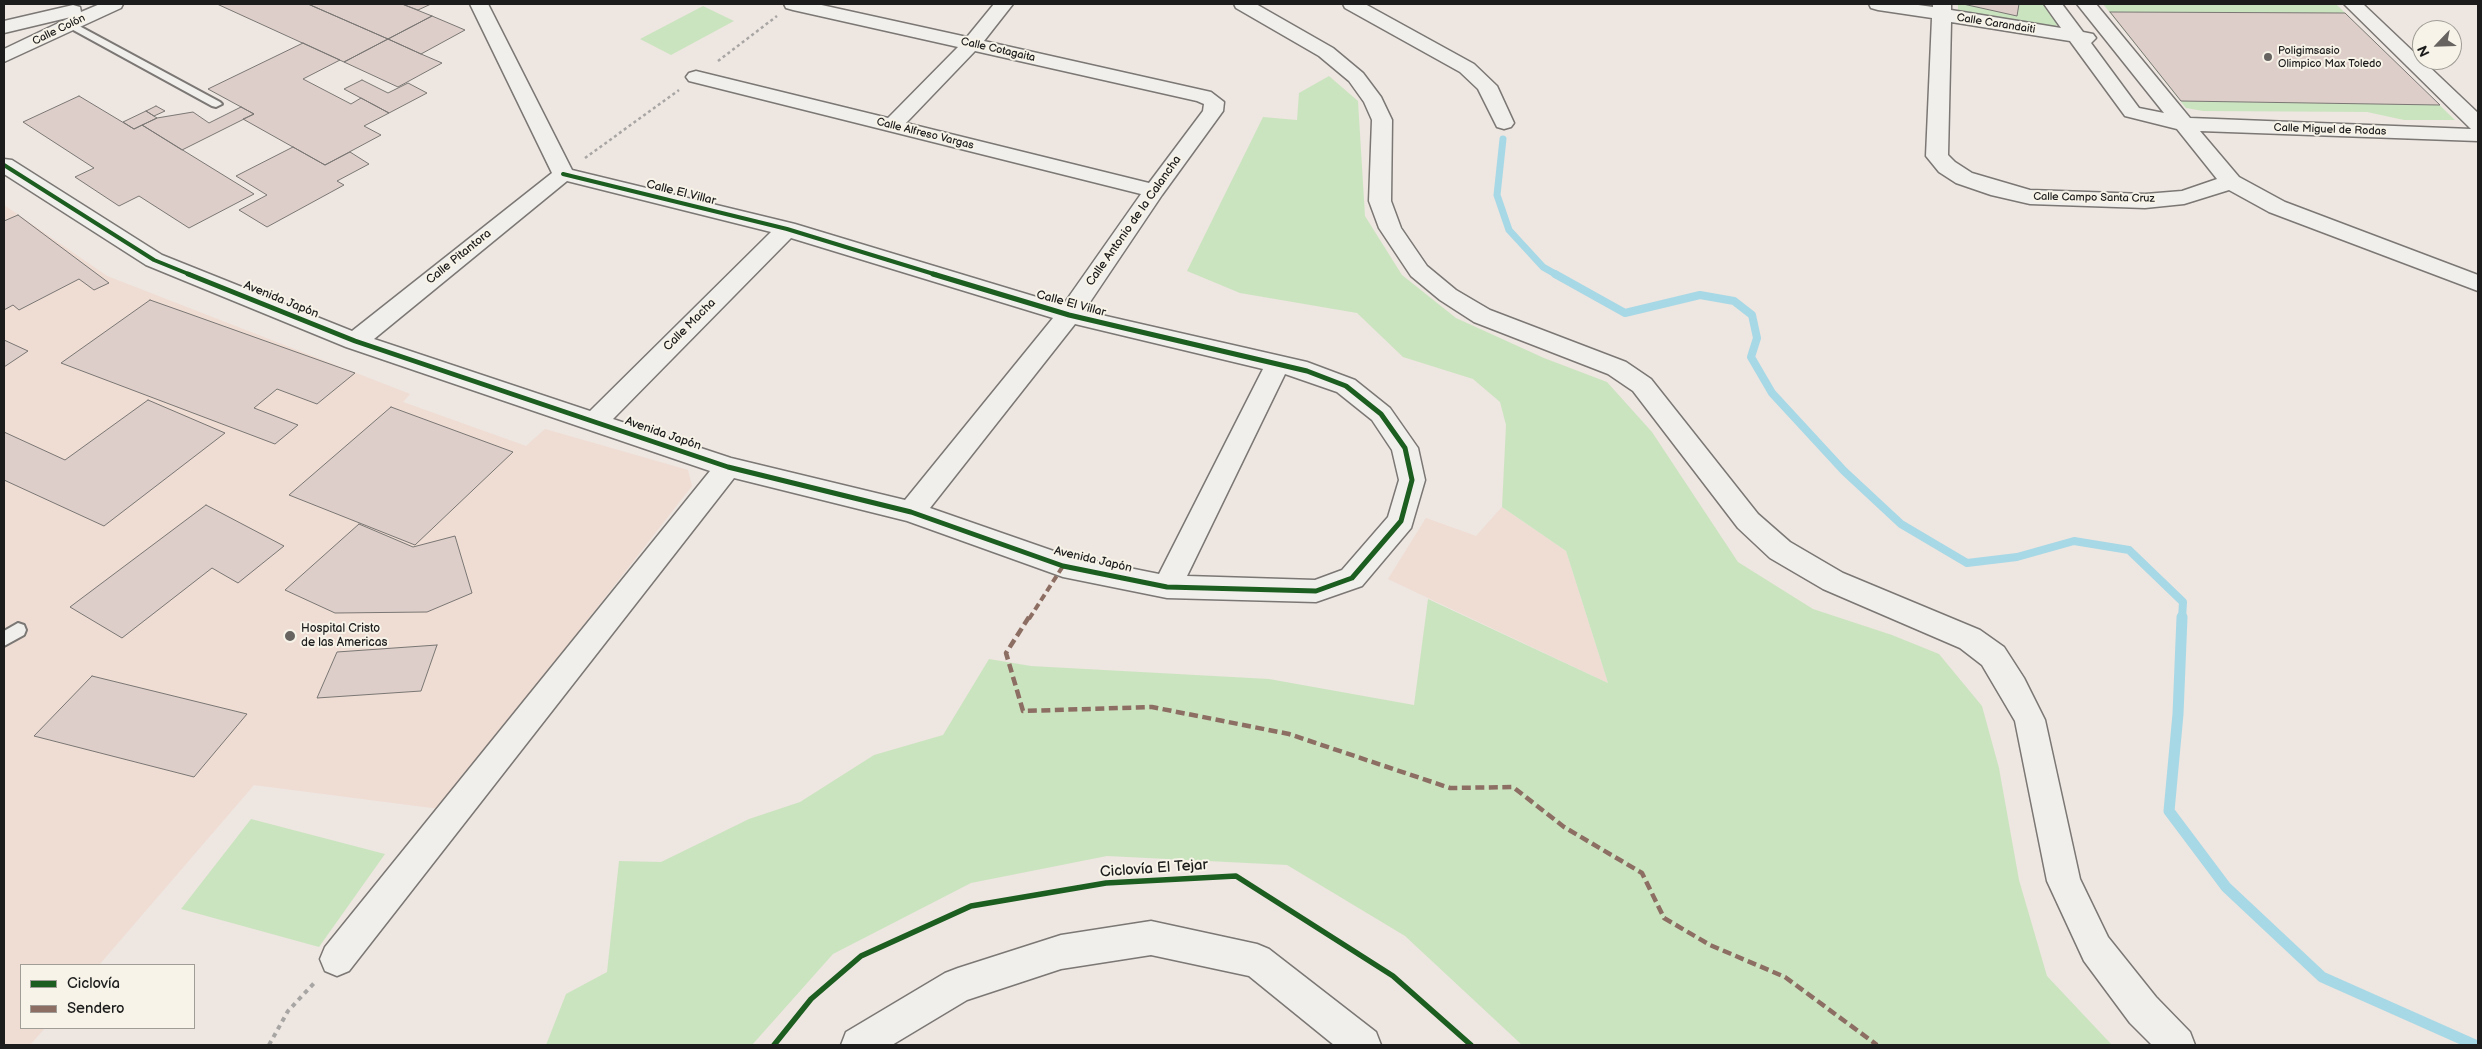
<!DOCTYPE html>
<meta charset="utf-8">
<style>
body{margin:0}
#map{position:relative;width:2482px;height:1049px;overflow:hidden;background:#eee6e0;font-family:"Balsamiq Sans",sans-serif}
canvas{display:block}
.frame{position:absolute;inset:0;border:5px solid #1c1c1c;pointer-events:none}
.legend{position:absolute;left:20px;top:964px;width:175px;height:65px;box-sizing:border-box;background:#f7f3e8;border:1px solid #9f9d96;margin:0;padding:6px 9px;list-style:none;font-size:15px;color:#1c1c1c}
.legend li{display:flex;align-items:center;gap:10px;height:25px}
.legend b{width:25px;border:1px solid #9f9d96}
.north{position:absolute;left:2412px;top:20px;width:50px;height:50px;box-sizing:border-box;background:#f7f3e8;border:1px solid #9f9d96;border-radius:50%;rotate:246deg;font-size:14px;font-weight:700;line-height:20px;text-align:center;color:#1c1c1c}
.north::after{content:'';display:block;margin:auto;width:18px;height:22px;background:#666361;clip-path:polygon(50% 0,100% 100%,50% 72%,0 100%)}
</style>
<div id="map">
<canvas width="2482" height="1049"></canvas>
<div class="frame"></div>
<ul class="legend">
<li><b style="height:6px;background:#1b5e20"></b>Ciclovía</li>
<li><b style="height:6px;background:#8d6e63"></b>Sendero</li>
</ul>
<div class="north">N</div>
</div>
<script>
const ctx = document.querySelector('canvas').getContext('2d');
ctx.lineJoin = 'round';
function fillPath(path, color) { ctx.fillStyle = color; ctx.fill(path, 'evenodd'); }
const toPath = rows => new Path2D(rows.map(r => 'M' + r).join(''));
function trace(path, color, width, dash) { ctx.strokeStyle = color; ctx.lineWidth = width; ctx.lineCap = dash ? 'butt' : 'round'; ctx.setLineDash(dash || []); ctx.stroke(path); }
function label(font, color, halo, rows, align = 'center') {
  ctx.font = font + ' "Balsamiq Sans",sans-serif'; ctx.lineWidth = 4; ctx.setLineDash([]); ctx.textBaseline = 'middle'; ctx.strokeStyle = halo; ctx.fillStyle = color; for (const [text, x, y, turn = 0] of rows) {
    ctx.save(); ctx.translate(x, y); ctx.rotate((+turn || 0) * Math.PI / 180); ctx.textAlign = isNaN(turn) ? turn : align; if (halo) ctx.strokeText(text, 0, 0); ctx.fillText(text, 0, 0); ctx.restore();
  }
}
const built = toPath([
 [4,205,107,276,410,394,403,402,526,446,545,429,688,470,692,486,440,809,254,785,99,965,21,965,21,1028,45,1028,30,1045,4,1045],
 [1502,507,1566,551,1608,683,1388,579,1426,518,1476,536]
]);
const green = toPath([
 [1958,4,2043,4,2058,24,2053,28,1958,12],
 [2103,4,2336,4,2455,120,2404,120,2367,112,2203,111,2186,108],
 [703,6,734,21,671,55,640,39],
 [1329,76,1358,101,1365,216,1402,275,1456,318,1544,358,1607,382,1652,432,1738,562,1813,609,1892,635,1939,654,1982,706,1999,768,2019,880,2047,976,2112,1045,1522,1045,1405,936,1287,865,1107,856,971,883,833,954,752,1045,546,1045,566,994,607,972,619,861,661,862,749,819,800,802,874,755,943,735,989,659,1031,666,1269,679,1414,705,1428,599,1608,683,1566,551,1502,507,1506,425,1500,402,1473,379,1403,357,1357,313,1240,293,1187,271,1263,117,1297,120,1299,93],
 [251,819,385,854,319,947,181,909]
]);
const streamFar2 = toPath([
 [1503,139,1497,195,1509,230,1543,267,1557,275]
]);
const streamFar1 = toPath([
 [1555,274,1625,313,1700,295,1734,301,1752,315,1757,338,1751,357,1772,393,1844,471,1901,524,1967,563,2017,557,2074,541,2129,550,2183,602,2182,619]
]);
const stream = toPath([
 [2182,617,2178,714,2169,811,2226,887,2322,977,2475,1045]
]);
const building = toPath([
 [217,4,308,4,388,39,344,62,217,4],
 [308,4,402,4,432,16,388,39,308,4],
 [402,4,431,4,418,10,402,4],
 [1963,4,2019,4,2017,16,1963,4],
 [2110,12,2345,13,2440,105,2181,101,2110,12],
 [432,16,465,30,421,54,388,39,432,16],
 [388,39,421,54,442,63,398,87,344,62,388,39],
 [303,43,340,60,303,79,351,104,361,98,389,113,364,126,381,135,325,165,243,119,254,114,208,89,303,43],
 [362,80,388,93,408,83,427,93,389,113,344,89,362,80],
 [79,96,134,129,142,125,254,194,189,228,139,196,119,206,75,177,94,168,23,122,79,96],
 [156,106,165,111,154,116,146,111,156,106],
 [241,107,254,114,182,150,142,125,157,118,193,112,209,123,241,107],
 [146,111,157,118,134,129,123,122,146,111],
 [293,147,325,165,350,152,369,164,337,181,344,185,267,227,239,210,267,195,236,176,293,147],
 [18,215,109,283,94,290,79,279,19,310,13,305,4,310,4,221,18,215],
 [150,300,184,312,355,373,317,404,277,389,254,408,298,425,275,444,61,363,150,300],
 [4,340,28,351,4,367,4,340],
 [148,400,225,433,104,526,4,480,4,432,65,460,148,400],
 [391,407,513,452,415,545,289,495,391,407],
 [206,505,284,546,238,583,212,568,122,638,70,607,206,505],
 [359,524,413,547,455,536,472,593,427,612,335,613,285,590,359,524],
 [437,645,421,691,317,698,337,652,437,645],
 [92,676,247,714,194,777,34,736,92,676]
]);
const pathFar1 = toPath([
 [718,61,777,16],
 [585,158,679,90]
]);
const path = toPath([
 [269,1045,288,1011,316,981]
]);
const lane = toPath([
 [70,21,220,102,222,104,216,107,212,106,66,26,66,22,70,21],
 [18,623,24,625,26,630,24,635,4,646,4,631,18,623]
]);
const street = toPath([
 [470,4,488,4,572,170,795,224,1063,305,1141,194,689,81,686,77,689,73,696,71,888,118,958,47,793,10,786,8,784,4,817,4,967,37,994,4,1013,4,984,41,1211,92,1224,102,1223,111,1162,195,1084,311,1307,362,1355,380,1390,408,1418,448,1425,480,1411,528,1362,586,1316,602,1167,598,1063,577,907,521,734,478,349,971,337,976,325,971,320,959,325,947,710,471,346,347,146,265,4,174,4,159,12,160,162,255,352,331,552,173,470,4],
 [975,51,1197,101,1204,104,1203,111,1149,183,906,123,975,51],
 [567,181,771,232,590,411,374,339,567,181],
 [791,238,1053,318,905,500,731,458,613,419,791,238],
 [1075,324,1263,369,1159,574,1065,555,930,508,1075,324],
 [1285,374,1337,392,1372,420,1392,450,1399,480,1388,517,1342,570,1315,580,1187,576,1285,374],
 [1343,4,1365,4,1474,64,1497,86,1514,123,1511,127,1504,129,1497,127,1478,89,1460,72,1345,8,1343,4],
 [1869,4,1911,4,1933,7,1933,4,1951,4,1951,10,2061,28,2044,4,2062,4,2083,32,2093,34,2096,38,2091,43,2139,108,2164,113,2077,4,2096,4,2190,118,2471,129,2344,4,2363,4,2478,113,2478,141,2200,131,2239,177,2285,202,2478,275,2478,291,2269,212,2229,190,2184,204,2145,208,2030,204,1991,195,1956,183,1939,172,1926,156,1932,18,1878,10,1871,8,1869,4],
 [1951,22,2070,41,2125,116,2177,129,2217,179,2182,191,2145,194,2030,190,1972,173,1955,162,1948,155,1951,22]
]);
const secondary = toPath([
 [1234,4,1256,4,1333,48,1363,73,1381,97,1392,120,1391,201,1401,228,1427,266,1456,290,1490,310,1626,362,1651,379,1758,514,1790,542,1843,573,1980,630,2004,647,2024,678,2045,720,2080,879,2108,937,2156,997,2190,1032,2195,1045,2152,1045,2130,1023,2084,961,2047,881,2015,721,1982,665,1960,648,1823,589,1770,558,1738,528,1633,391,1608,374,1474,322,1440,300,1411,276,1379,228,1369,201,1372,120,1364,102,1349,81,1319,56,1236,8,1234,4],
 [1151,921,1257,944,1269,949,1376,1032,1381,1045,1334,1045,1249,976,1151,955,1061,969,967,1000,892,1045,841,1045,846,1032,945,973,958,968,1061,935,1151,921]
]);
const primary = toPath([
 [100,4,123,4,121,8,4,62,4,49,71,17,4,33,4,21,73,5,80,7,81,12,100,4]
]);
const quietFar1 = toPath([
 [1029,619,1063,566]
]);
const quiet = toPath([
 [1029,617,1006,653,1023,711,1152,707,1289,734,1450,788,1513,787,1564,827,1642,873,1664,918,1710,945,1785,977,1877,1045]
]);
const cyclewayFar2 = toPath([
 [4,165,154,260,191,275],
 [563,174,787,229,937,275]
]);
const cyclewayFar1 = toPath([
 [188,274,355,341,728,467,911,512,1063,566,1167,587,1316,591,1352,578,1401,521,1412,480,1405,448,1381,414,1346,386,1307,371,1069,315,933,274]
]);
const cycleway = toPath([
 [774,1045,811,999,861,956,971,906,1106,883,1236,876,1393,976,1471,1045]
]);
const markers = [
 [2268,57,5,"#666361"],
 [290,636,6,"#666361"]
];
const farStreetnames = [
 ["Calle Carandaiti",1996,24,9],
 ["Calle Colón",59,30,-26],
 ["Calle Cotagaita",998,50,13],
 ["Calle Miguel de Rodas",2330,130,2],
 ["Calle Alfreso Vargas",925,134,14],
 ["Calle Campo Santa Cruz",2094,198,1]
];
const farPoinames = [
 ["Poligimsasio",2278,51],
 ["Olimpico Max Toledo",2278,64]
];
const streetNames = [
 ["Calle El Villar",681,193,14],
 ["Calle Antonio de la Calancha",1134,221,-55],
 ["Calle Pitantora",459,257,-39],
 ["Avenida Japón",281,300,22],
 ["Calle El Villar",1071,304,15],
 ["Calle Macha",690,325,-45],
 ["Avenida Japón",663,434,19],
 ["Avenida Japón",1093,560,13]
];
const poiNames = [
 ["Hospital Cristo",301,629],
 ["de las Americas",301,643]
];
const nearStreetnames = [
 ["Ciclovía El Tejar",1154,869,-4]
];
fillPath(built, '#efdcd3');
fillPath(green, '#cbe4c0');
trace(streamFar2, '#a7d8e6', 7);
trace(streamFar1, '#a7d8e6', 8);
trace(stream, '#a7d8e6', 11);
fillPath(building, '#decec9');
trace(building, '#7a7774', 1);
trace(lane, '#7a7774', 4);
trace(street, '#7a7774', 3);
trace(secondary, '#7a7774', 3);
trace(primary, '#7a7774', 3);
trace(pathFar1, '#a8a6a4', 2.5, [3, 3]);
trace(path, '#a8a6a4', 4, [4.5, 4.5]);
fillPath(lane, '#f1efeb');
fillPath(street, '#f1efeb');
fillPath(secondary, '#f1efeb');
fillPath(primary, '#f1efeb');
trace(quietFar1, '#8d6e63', 4, [7, 4]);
trace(quiet, '#8d6e63', 4.5, [9, 4.5]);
trace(cyclewayFar2, '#1b5e20', 4);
trace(cyclewayFar1, '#1b5e20', 5);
trace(cycleway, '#1b5e20', 5.5);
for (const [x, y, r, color] of markers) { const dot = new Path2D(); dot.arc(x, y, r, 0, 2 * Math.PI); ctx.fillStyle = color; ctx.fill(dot); trace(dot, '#f7f3e8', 2); }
label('11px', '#1c1c1c', '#f7f3e8', farStreetnames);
label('11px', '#1c1c1c', '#f7f3e8', farPoinames, 'left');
label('12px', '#1c1c1c', '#f7f3e8', streetNames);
label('12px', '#1c1c1c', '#f7f3e8', poiNames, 'left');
label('15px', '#1c1c1c', '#f7f3e8', nearStreetnames);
</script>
